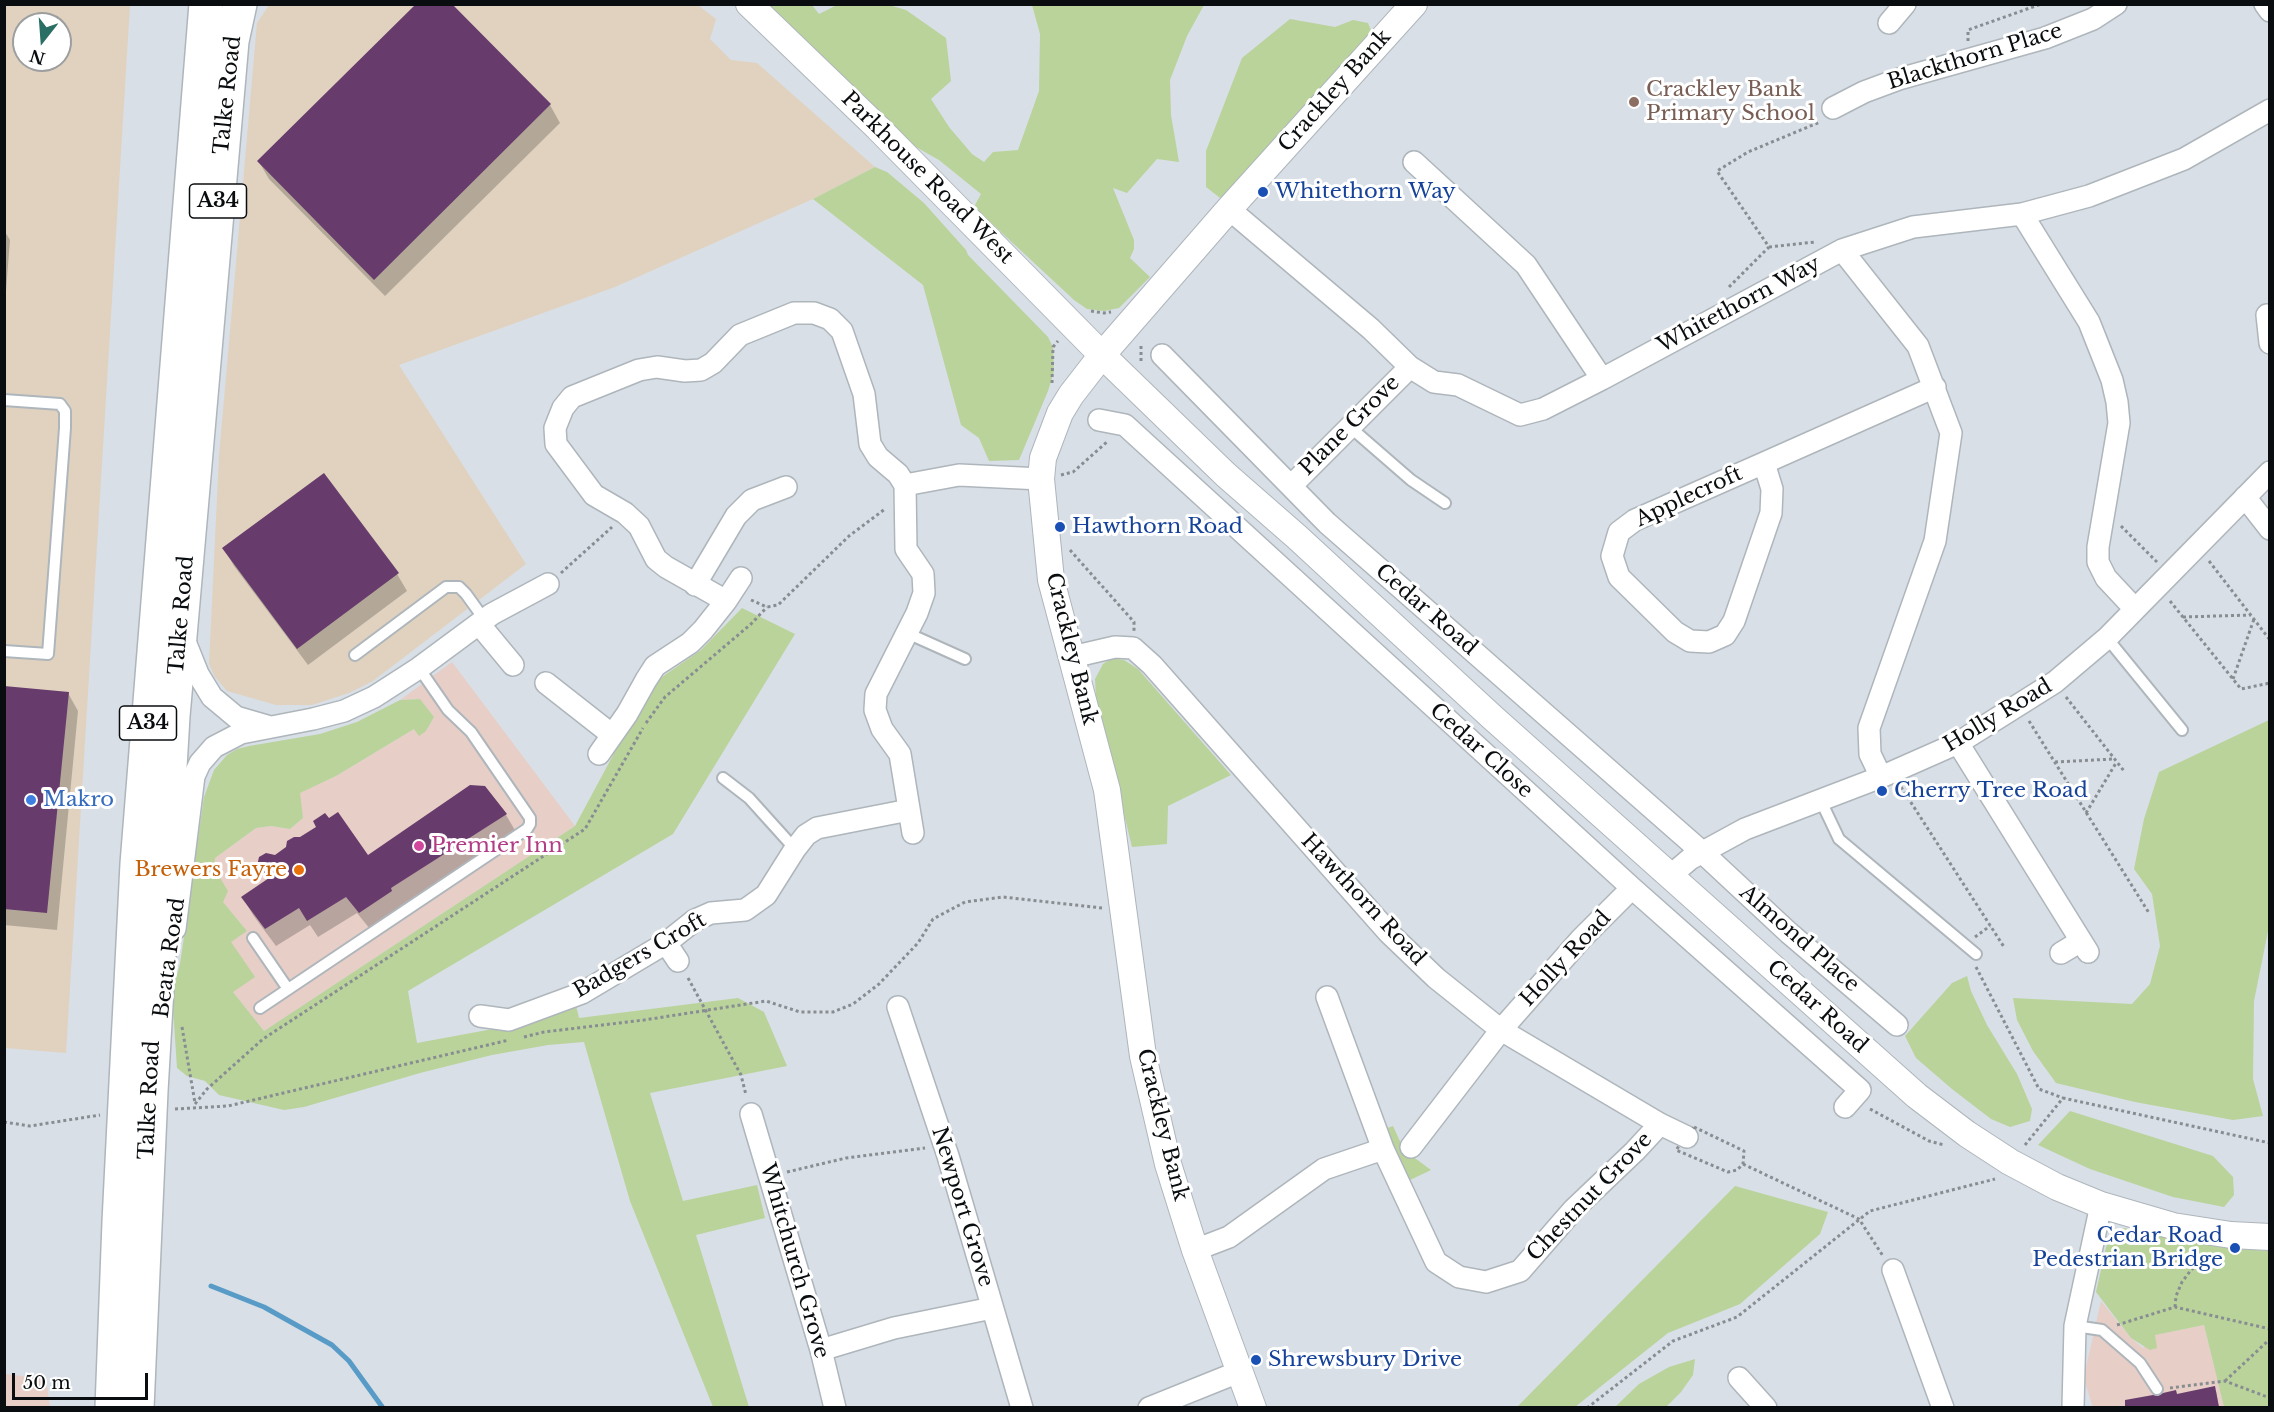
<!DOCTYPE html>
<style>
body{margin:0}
#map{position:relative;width:2274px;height:1412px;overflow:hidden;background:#d8dfe6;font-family:"Libre Baskerville",serif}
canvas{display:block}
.frame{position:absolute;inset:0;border:6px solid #0a0d0f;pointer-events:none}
.north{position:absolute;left:12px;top:12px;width:60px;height:60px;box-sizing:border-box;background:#fff;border:2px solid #9d9e9f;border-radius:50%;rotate:197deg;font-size:16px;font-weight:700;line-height:24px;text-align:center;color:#0a0d0f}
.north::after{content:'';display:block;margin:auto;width:21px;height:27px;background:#296f63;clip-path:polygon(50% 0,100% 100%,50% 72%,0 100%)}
.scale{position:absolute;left:12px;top:1373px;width:136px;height:27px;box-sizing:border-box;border:3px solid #0a0d0f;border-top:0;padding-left:8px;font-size:18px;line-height:21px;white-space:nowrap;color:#0a0d0f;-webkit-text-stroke:4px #fff;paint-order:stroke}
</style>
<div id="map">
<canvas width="2274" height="1412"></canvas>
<div class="frame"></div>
<div class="north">N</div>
<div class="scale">50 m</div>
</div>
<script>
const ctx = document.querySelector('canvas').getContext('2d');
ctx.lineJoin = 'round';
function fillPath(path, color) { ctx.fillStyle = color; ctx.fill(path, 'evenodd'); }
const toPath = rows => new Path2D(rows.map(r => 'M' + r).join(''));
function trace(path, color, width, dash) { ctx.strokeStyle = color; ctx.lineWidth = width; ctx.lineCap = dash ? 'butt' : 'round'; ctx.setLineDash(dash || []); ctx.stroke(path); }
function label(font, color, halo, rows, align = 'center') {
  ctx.font = font + ' "Libre Baskerville",serif'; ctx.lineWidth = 6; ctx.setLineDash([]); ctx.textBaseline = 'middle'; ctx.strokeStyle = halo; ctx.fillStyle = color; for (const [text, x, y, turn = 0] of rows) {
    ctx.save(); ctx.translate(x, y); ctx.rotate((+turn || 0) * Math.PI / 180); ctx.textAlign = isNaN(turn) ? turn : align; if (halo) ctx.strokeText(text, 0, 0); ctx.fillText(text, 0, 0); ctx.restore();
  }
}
const commercial = toPath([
 [452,662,575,826,264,1031,233,992,230,942,247,931,223,902,214,868,215,858,256,828,271,826,290,829,303,818,299,793,336,776,414,729,426,731,434,717,420,699,400,700],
 [2101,1301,2131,1338,2143,1348,2154,1335,2204,1325,2224,1407,2093,1408,2085,1382,2085,1372],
 [5,1374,46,1379,50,1407,5,1407]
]);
const industrial = toPath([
 [4,5,130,5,66,1053,5,1048],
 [24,24,60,24,60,60,24,60],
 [269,5,698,5,716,19,710,39,731,60,757,63,875,167,813,199,615,287,399,365,526,564,373,681,349,693,312,705,276,705,227,691,215,677,209,664,219,456,257,23]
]);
const green = toPath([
 [767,5,812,5,819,14,837,5,889,5,906,10,946,38,951,81,931,99,949,127,972,154,984,162,993,152,1018,150,1039,91,1040,34,1032,5,1204,5,1187,36,1170,80,1171,115,1179,162,1157,159,1127,193,1113,188,1134,240,1134,249,1130,258,1150,277,1119,308,1104,311,1087,309,1074,300,974,207,981,194,939,160,907,142,829,62],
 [1290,19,1335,27,1353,20,1368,23,1373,35,1224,201,1206,187,1206,151,1242,58],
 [875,167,887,172,924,203,966,250,968,255,1048,337,1053,347,1054,371,1048,391,1019,460,989,461,979,438,961,425,923,285,813,199],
 [742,608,795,634,673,834,408,991,417,1043,509,1026,575,1001,579,1018,738,998,764,1012,787,1066,650,1093,683,1201,757,1185,765,1218,696,1235,749,1407,713,1407,630,1201,584,1042,548,1045,492,1055,420,1073,304,1107,284,1110,219,1095,205,1081,187,1076,177,1068,172,993,180,964,204,797,214,770,227,755,237,749,249,746,320,734,357,722,400,700,420,699,434,717,426,731,419,736,414,729,336,776,300,793,303,818,290,829,271,826,256,828,215,858,214,868,228,891,223,902,247,931,231,942,255,977,233,992,264,1031,575,826,647,692,662,677,701,650],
 [1112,658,1124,660,1138,669,1231,775,1168,806,1167,844,1132,847,1096,698,1095,679,1103,664],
 [2269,720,2269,926,2254,1001,2253,1079,2263,1116,2233,1120,2135,1102,2056,1083,2033,1051,2017,1020,2013,998,2132,1004,2150,984,2160,946,2152,894,2134,869,2144,819,2159,772],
 [1967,976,1971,991,1987,1025,2017,1074,2032,1109,2030,1121,2010,1127,1991,1119,1952,1089,1916,1058,1905,1036,1952,983],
 [2070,1111,2213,1156,2233,1177,2234,1195,2224,1207,2173,1197,2090,1169,2038,1145],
 [1393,1126,1404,1150,1431,1170,1408,1181,1382,1130],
 [1735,1186,1828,1212,1820,1234,1740,1304,1668,1333,1575,1407,1517,1407],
 [2124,1228,2230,1248,2269,1251,2269,1407,2224,1407,2204,1325,2155,1335,2157,1348,2150,1350,2131,1338,2096,1292,2107,1243,2112,1232],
 [1695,1359,1693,1375,1681,1392,1666,1407,1615,1407,1639,1384,1669,1367]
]);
const shadow = toPath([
 [450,4,550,105,560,123,385,296,269,179,259,162],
 [4,230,10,240,4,317],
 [224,549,397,574,407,591,308,665,234,566],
 [4,688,68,693,78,711,57,930,4,925],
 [484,788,506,815,516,832,400,906,401,909,370,929,357,913,318,937,310,925,276,946,253,915,243,898,268,881,259,865,275,857,368,857],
 [2216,1391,2219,1408,2130,1406,2158,1398]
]);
const stream = toPath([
 [211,1286,264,1307,332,1345,349,1361,383,1408]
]);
const building = toPath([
 [416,4,452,4,551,104,374,280,257,161],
 [324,473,399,573,297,649,222,548],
 [4,686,69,692,47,913,4,909],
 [470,785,485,786,507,814,391,888,392,891,359,913,346,897,307,921,299,908,265,929,241,897,269,878,257,866,259,857,266,853,275,855,286,847,287,841,294,837,300,837,316,827,313,821,325,813,329,818,338,812,368,855],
 [2215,1386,2219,1407,2125,1407,2125,1400,2153,1395,2158,1396,2163,1393,2176,1390,2177,1394]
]);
const path = toPath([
 [1968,41,1968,30,2041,4],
 [1769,247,1815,242],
 [1729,287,1769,247,1717,171,1748,152,1820,122],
 [1091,311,1104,313,1111,312],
 [1141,361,1141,344],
 [1052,383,1053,347,1058,341],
 [1061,475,1073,472,1108,441],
 [2121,526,2157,562],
 [1070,550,1134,622,1134,631],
 [2209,561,2270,640],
 [561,573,612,527],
 [751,600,767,607,778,605,849,536,885,509],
 [2170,601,2241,689,2270,683],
 [2183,617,2251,615],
 [2233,679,2254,619],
 [2066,697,2124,771],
 [2029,721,2149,913],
 [646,723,665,697,751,624,767,607],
 [2055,762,2114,759],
 [1901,787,2004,947],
 [2086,813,2116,763],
 [1975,937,1990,926],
 [1976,967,2039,1089,2063,1098],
 [688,978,741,1075,746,1095],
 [182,1027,195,1103],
 [524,1037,544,1032,644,1020,766,1001,800,1012,833,1012,853,1004,879,984,918,943,933,919,965,902,1003,897,1102,908],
 [195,1104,207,1089,263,1039,585,829,643,728],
 [175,1109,228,1106,509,1040],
 [1870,1109,1929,1141,1944,1145],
 [4,1122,30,1126,100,1115],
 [1694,1127,1744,1151,1743,1164,1737,1170,1728,1172,1676,1150,1694,1127],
 [2025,1145,2063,1098,2270,1143],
 [1743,1164,1859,1219,1883,1256],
 [787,1172,846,1158,925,1148],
 [2175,1307,2176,1296,2182,1282,2191,1270,2210,1253],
 [2117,1325,2175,1307,2270,1329],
 [2225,1381,2270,1339],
 [2170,1388,2225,1381,2270,1398],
 [1587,1408,1673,1341,1737,1317,1870,1211,1995,1179]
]);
const service = toPath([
 [4,400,60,404,65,411,65,428,48,654,4,651],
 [1350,427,1411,480,1445,503],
 [907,633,965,659],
 [2107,638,2182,730],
 [355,655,446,587,459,587,466,594,484,619],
 [723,778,749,798,795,849],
 [1820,799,1839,839,1976,954],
 [253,938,288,989],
 [260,1008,527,829,530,824,530,818,471,732,448,710,419,668],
 [2075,1326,2102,1330,2140,1363,2157,1389]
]);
const minor = toPath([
 [2265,4,2270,11],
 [1889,23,1905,4],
 [1833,108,1864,92,1899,79,2045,38,2093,19,2116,4],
 [1414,162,1526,265,1602,379],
 [1229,209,1371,329,1410,367,1434,382,1458,385,1520,415,1543,409,1602,379,1842,250,1913,227,2022,214,2089,196,2184,159,2270,110],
 [2022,214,2089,322,2112,380,2117,402,2119,423,2098,547,2098,562,2106,578,2135,609],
 [1842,250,1918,346,1951,433,1935,541,1869,728,1870,754,1881,777],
 [2267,315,2270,343],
 [1162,355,1327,523,1702,852,1789,933,1897,1025],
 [1099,420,1125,425,1632,888,1860,1090,1845,1107],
 [1764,463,1772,489,1771,513,1734,621,1725,635,1709,642,1690,641,1675,632,1619,577,1612,556,1619,532,1635,520,1764,463,1935,387],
 [905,485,906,549,923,574,924,593,917,613,876,694,875,710,882,729,900,754,913,833],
 [1291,486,1410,367],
 [2245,497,2270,529],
 [695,585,736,516,752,500,786,487],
 [726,601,741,578],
 [479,624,513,665],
 [184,639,198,674,212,697,236,717,267,726],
 [1072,657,1115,647,1133,648,1152,665,1389,933,1436,978,1501,1030,1660,1124,1687,1137],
 [546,683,611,734],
 [1958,743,2088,952],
 [599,754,627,714,646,680,655,666,690,643,703,630,726,601,666,567,656,559,639,526,625,513,594,495,556,444,555,428,563,408,572,397,639,370,657,367,685,371,701,370,713,363,740,335,794,313,814,313,830,319,842,331,864,394,870,444,878,457,898,474,905,485,959,475,1041,479],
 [1670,876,1690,859,1745,829,1881,777,1958,743,2055,682,2107,638,2270,472],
 [175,929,194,776,200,763,214,747,241,733,313,719,344,711,374,697,419,668,492,614,548,584],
 [666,943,678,961],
 [2061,953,2081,941],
 [1327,997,1383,1149,1436,1262,1459,1277,1486,1282,1520,1271,1574,1209,1635,1151,1660,1124],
 [898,1007,948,1156,1022,1408],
 [480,1016,509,1020,582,993,666,943,695,920,711,913,745,910,766,895,795,849,806,835,817,828,909,810],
 [751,1114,821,1350,835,1408],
 [1411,1147,1501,1030,1581,939,1632,888],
 [1195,1250,1229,1237,1324,1169,1383,1149],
 [1893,1270,1943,1408],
 [821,1350,894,1328,992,1308],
 [1739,1378,1766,1408],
 [1149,1408,1241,1371],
 [2073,1408,2075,1326,2101,1205]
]);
const tertiary = toPath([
 [749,4,878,128,1102,355,1226,475,1297,537,1492,717,1917,1096,1967,1134,2010,1162,2057,1187,2101,1205,2173,1226,2231,1235,2270,1237],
 [1253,1408,1195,1250,1168,1164,1143,1056,1107,790,1051,580,1041,479,1043,458,1060,413,1071,395,1102,355,1229,209,1414,4]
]);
const trunk = toPath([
 [112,1408,119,1222,137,864,206,4],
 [137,1408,151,1091,173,716,232,41,240,4]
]);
const markers = [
 [1634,102,6,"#8d6e63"],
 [1263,192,6,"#1a4fb4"],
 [1060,527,6,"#1a4fb4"],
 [1882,791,6,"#1a4fb4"],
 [31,800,6,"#3f7fe0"],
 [419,846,6,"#d1479c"],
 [299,870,6,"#e8710a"],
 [2235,1248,6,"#1a4fb4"],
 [1256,1360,6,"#1a4fb4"]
];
const shields = [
 [218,201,57],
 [148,723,57]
];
const shieldNames = [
 ["A34",218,201],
 ["A34",148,723]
];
const streetNames = [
 ["Blackthorn Place",1975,57,-17],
 ["Crackley Bank",1335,91,-48],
 ["Talke Road",228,95,-84],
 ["Parkhouse Road West",927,178,45],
 ["Whitethorn Way",1739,305,-28],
 ["Plane Grove",1350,426,-45],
 ["Applecroft",1689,497,-25],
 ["Cedar Road",1426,610,41],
 ["Talke Road",182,615,-85],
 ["Crackley Bank",1071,649,76],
 ["Holly Road",1998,716,-31],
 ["Cedar Close",1481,751,42],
 ["Hawthorn Road",1363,900,47],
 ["Almond Place",1799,939,41],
 ["Badgers Croft",640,956,-30],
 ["Beata Road",170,958,-82],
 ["Holly Road",1566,959,-47],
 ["Cedar Road",1817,1007,42],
 ["Talke Road",150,1100,-87],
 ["Crackley Bank",1162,1125,76],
 ["Chestnut Grove",1590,1197,-46],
 ["Newport Grove",962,1207,73],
 ["Whitchurch Grove",794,1261,74]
];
const educationNames = [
 ["Crackley Bank",1646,90],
 ["Primary School",1646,114]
];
const transitNames = [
 ["Whitethorn Way",1275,192],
 ["Hawthorn Road",1072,527],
 ["Cherry Tree Road",1894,791],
 ["Cedar Road",2223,1236,"right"],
 ["Pedestrian Bridge",2223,1260,"right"],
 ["Shrewsbury Drive",1268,1360]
];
const shopNames = [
 ["Makro",43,800]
];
const hotelNames = [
 ["Premier Inn",431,846]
];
const foodNames = [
 ["Brewers Fayre",287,870]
];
fillPath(commercial, '#e7cec6');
fillPath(industrial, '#e0d2bf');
fillPath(green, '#b9d39b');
fillPath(shadow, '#0003');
trace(stream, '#589bc7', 5);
fillPath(building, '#673c6d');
trace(service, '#aeb6bc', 14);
trace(minor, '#aeb6bc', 24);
trace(tertiary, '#aeb6bc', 28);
trace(trunk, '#aeb6bc', 36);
trace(path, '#888d92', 3, [3, 3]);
trace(service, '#fff', 10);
trace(minor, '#fff', 21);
trace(tertiary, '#fff', 26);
trace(trunk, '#fff', 33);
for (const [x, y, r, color] of markers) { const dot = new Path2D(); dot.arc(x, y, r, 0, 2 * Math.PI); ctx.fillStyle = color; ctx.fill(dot); trace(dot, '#fff', 2); }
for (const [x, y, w] of shields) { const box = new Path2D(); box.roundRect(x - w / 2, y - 17, w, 34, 4.5); ctx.fillStyle = '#fff'; ctx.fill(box); trace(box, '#0a0d0f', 1.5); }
label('bold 20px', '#0a0d0f', null, shieldNames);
label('21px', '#0a0d0f', '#fff', streetNames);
label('21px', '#785e54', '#fff', educationNames, 'left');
label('21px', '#164399', '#fff', transitNames, 'left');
label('21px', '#366cbe', '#fff', shopNames, 'left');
label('21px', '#b23c85', '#fff', hotelNames, 'left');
label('21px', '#c56008', '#fff', foodNames, 'right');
</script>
